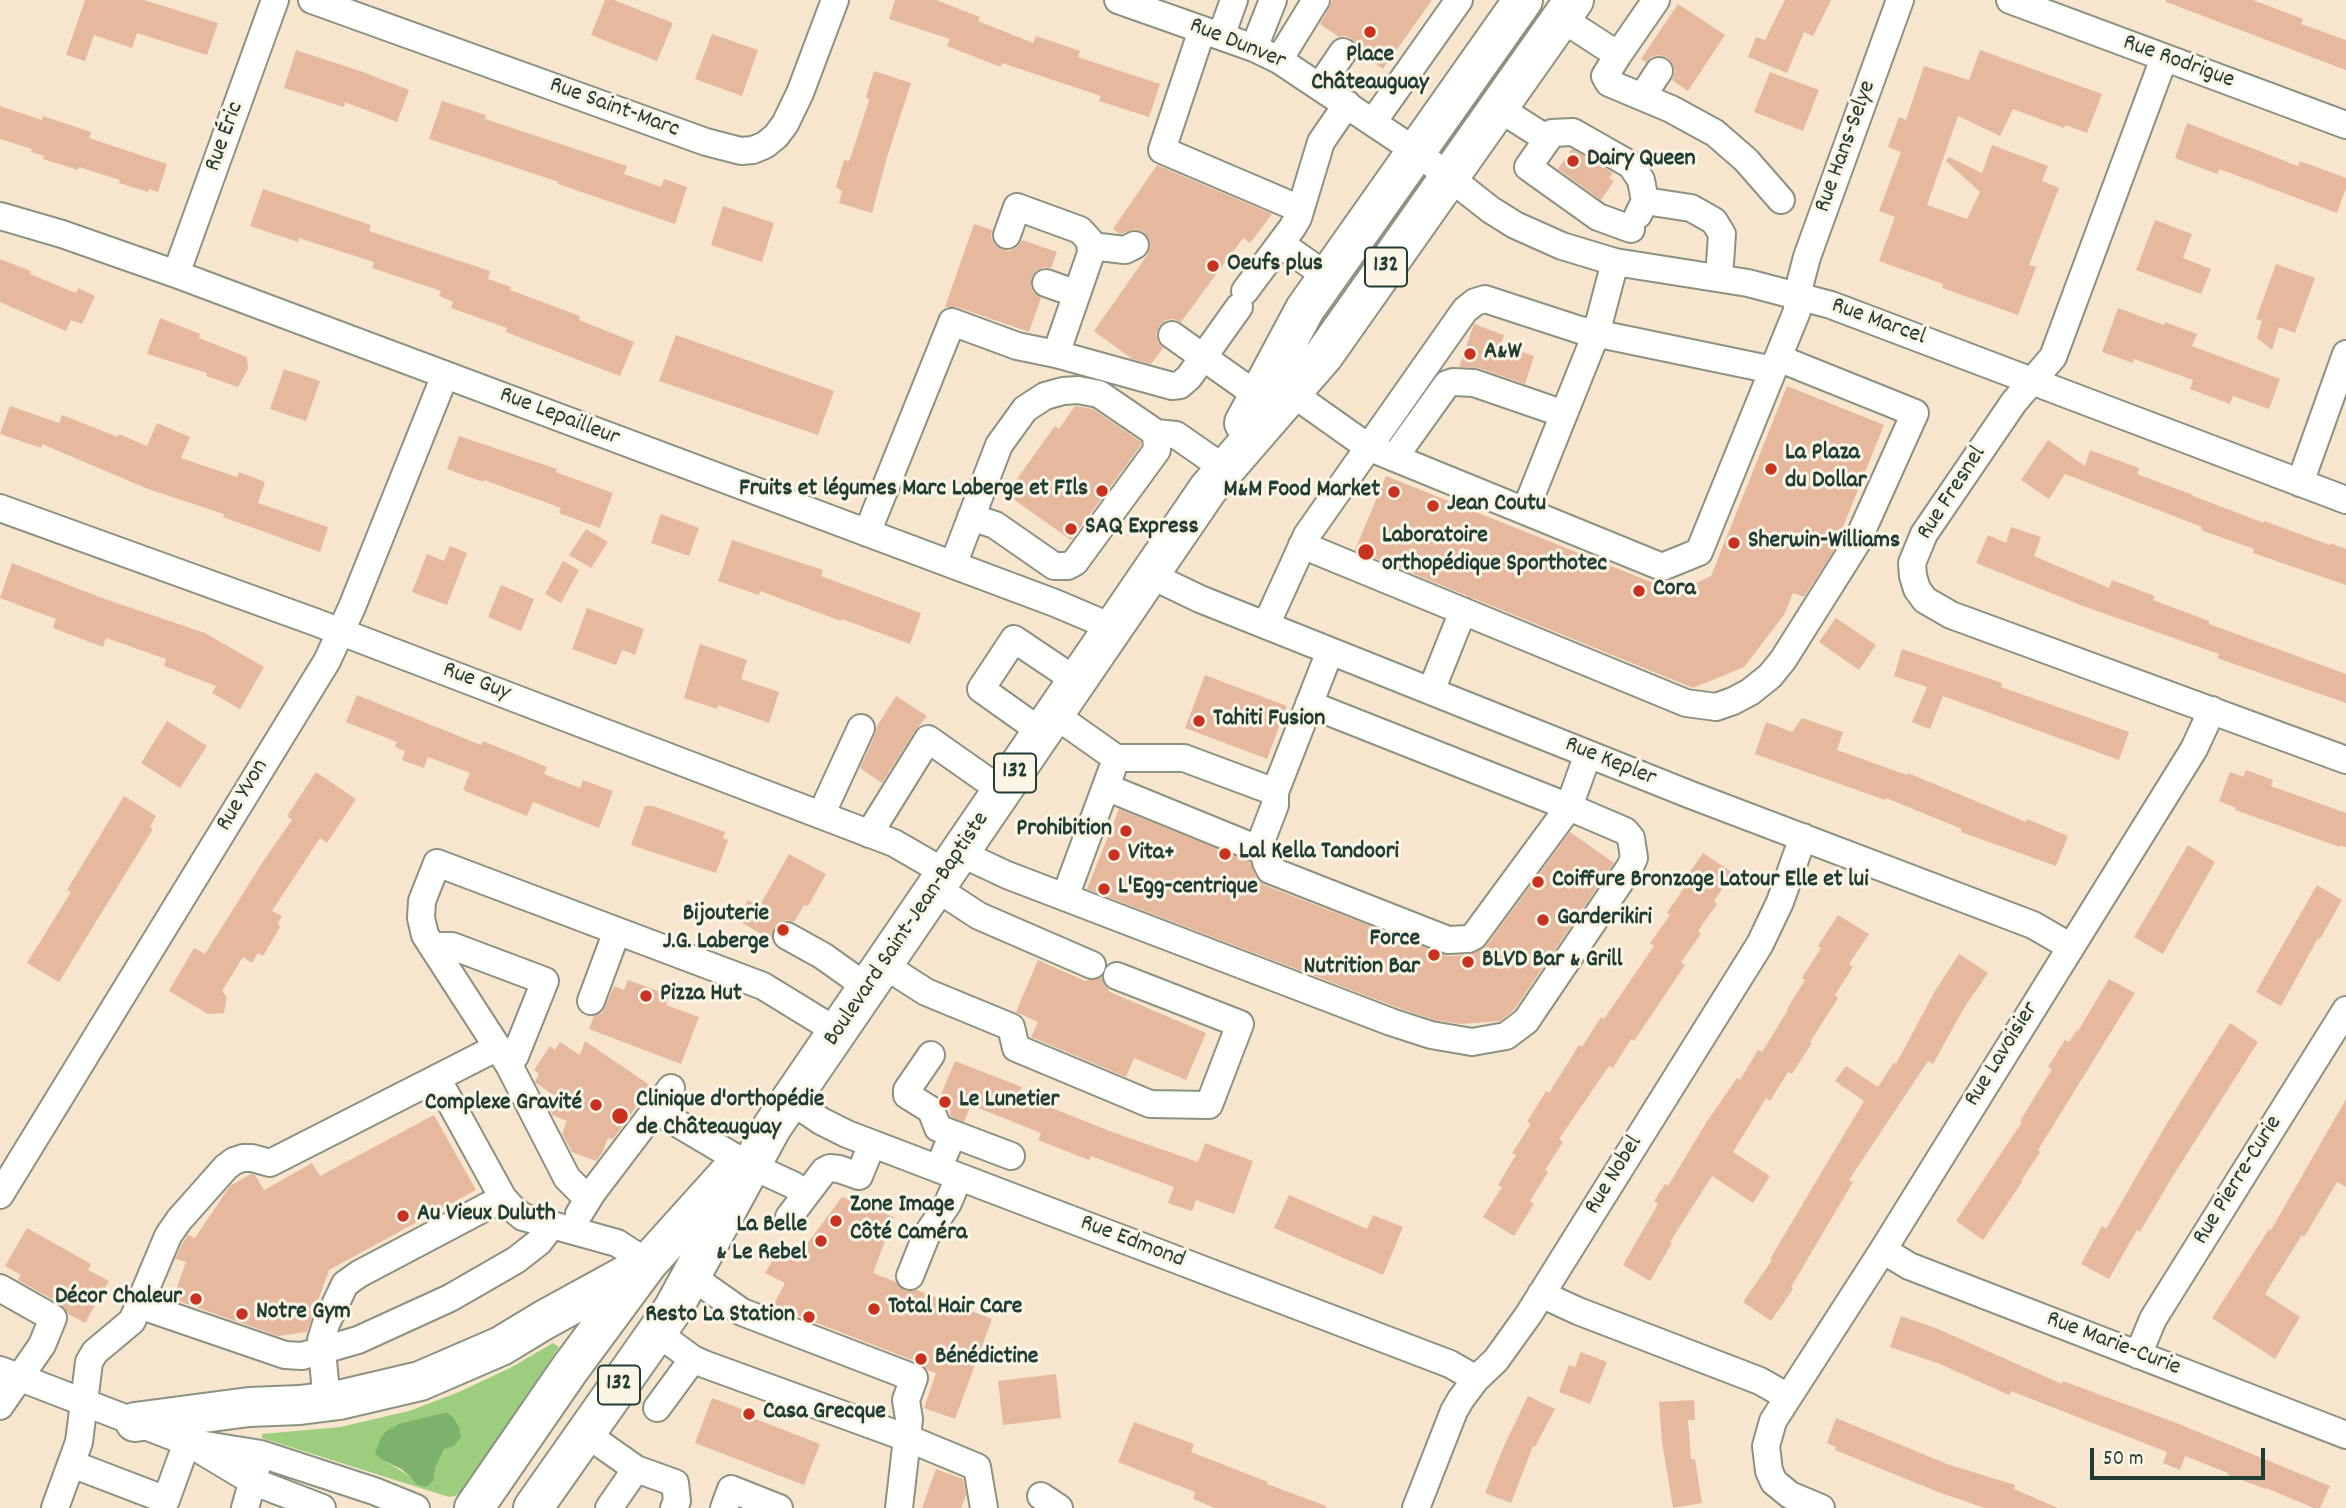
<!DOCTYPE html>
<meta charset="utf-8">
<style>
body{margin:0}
#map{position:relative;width:2346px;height:1508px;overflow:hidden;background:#f7e6cd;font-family:Dekko,sans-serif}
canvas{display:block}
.scale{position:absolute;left:2090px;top:1448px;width:175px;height:32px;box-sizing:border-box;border:4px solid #1f3d34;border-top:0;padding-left:9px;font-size:21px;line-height:24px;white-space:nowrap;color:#1f3d34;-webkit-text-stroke:5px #fcf5e5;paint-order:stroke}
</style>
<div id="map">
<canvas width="2346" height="1508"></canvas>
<div class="scale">50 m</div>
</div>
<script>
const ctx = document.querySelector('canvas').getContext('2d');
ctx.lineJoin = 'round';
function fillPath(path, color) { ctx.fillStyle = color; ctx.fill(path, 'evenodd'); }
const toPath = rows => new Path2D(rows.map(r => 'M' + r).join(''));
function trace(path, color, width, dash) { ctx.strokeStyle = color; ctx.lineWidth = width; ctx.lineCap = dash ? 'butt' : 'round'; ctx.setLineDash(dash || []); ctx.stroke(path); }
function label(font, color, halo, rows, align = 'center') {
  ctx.font = font + ' Dekko,sans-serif'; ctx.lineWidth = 6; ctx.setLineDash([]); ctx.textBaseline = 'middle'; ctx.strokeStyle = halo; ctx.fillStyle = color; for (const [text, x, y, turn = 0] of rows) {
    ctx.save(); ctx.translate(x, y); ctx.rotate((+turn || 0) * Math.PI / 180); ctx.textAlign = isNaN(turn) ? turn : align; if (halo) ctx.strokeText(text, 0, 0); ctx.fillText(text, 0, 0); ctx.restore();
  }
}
const green = toPath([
 [553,1343,559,1347,461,1492,455,1496,449,1497,262,1438,262,1434,340,1427,409,1411,459,1392,512,1367],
 [444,1413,448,1413,453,1417,453,1446,444,1449,435,1469,434,1480,411,1477,385,1461,427,1418]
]);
const forest = toPath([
 [444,1413,448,1413,453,1417,459,1427,461,1437,454,1446,444,1449,435,1469,434,1480,426,1487,416,1484,411,1477,401,1469,385,1461,375,1454,379,1442,385,1432,399,1424]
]);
const building = toPath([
 [85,0,144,0,218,23,207,55,137,33,132,48,94,35,85,61,66,55],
 [605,0,614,0,673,23,657,61,591,35],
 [895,0,936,0,980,17,978,21,1033,43,1036,36,1080,51,1078,57,1160,84,1149,117,1099,101,1101,96,1002,63,1001,67,947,46,950,39,889,19],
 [1332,0,1432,0,1383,69,1358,51,1352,39,1345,36,1339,37,1320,24,1329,8],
 [1785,0,1831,0,1813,36,1804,32,1787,73,1748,57,1756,37,1765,40],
 [2166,0,2253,0,2303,19,2301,24,2346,40,2346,70,2166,2],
 [1678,4,1725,35,1688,91,1672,80,1675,71,1673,65,1668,58,1659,55,1651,57,1646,62,1641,59],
 [712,34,758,50,742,96,695,79],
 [296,50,363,72,409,90,397,122,345,102,344,107,284,88],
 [1980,50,2102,94,2087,133,2065,125,2064,128,2013,109,2000,136,1958,116,1927,205,1967,219,1980,192,1946,161,1949,157,1982,173,1992,145,2048,166,2042,181,2059,188,2029,265,2036,267,2018,315,1942,288,1943,284,1879,261,1895,217,1879,211,1901,152,1888,147,1899,117,1906,120,1924,66,1969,80],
 [874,71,911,83,887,157,872,213,839,203,842,191,836,187,844,160,849,161,854,147,869,100,866,97],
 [1770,72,1819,90,1803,131,1754,112],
 [442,101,486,115,485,119,627,166,624,174,661,187,664,179,687,187,675,224,558,184,559,182,429,139],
 [0,106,42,120,43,116,91,132,89,138,167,164,158,192,149,189,148,192,119,183,120,180,79,167,78,170,43,159,44,156,31,152,32,149,0,139],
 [2187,123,2298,166,2300,161,2346,178,2346,188,2337,213,2219,169,2217,174,2175,158],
 [1572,149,1613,173,1609,178,1614,181,1601,200,1558,169],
 [1157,165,1272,214,1250,243,1243,238,1181,322,1173,319,1166,320,1160,325,1156,334,1158,342,1163,348,1151,364,1132,359,1094,331,1148,254,1151,245,1149,239,1144,232,1135,229,1120,234,1113,229],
 [263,189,371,225,369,231,490,271,488,279,511,287,510,290,580,316,579,320,634,342,620,376,506,332,507,328,451,308,453,302,439,296,441,291,372,268,374,262,299,238,298,242,250,226],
 [723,206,774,223,762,262,711,245],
 [2155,220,2192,234,2183,258,2211,269,2201,294,2136,270],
 [974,224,992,230,991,237,995,245,1002,250,1009,251,1017,247,1022,240,1057,252,1051,268,1044,267,1036,271,1031,278,1031,287,1034,293,1041,298,1029,332,957,307,945,307],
 [0,259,31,271,30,274,76,293,78,288,95,296,82,324,71,320,66,331,0,302],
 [2276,264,2315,278,2295,333,2279,327,2272,350,2257,338,2262,321,2256,319],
 [2118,308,2164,325,2165,322,2197,334,2192,346,2280,379,2269,409,2233,396,2230,404,2190,389,2193,380,2134,359,2133,363,2102,352],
 [160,318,200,334,199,338,247,357,248,369,238,387,206,376,207,373,147,354],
 [1474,324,1504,335,1501,344,1534,356,1525,384,1479,368,1459,367],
 [676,335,834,391,818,435,659,381],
 [284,369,320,381,306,421,270,409],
 [1787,386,1884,425,1833,552,1804,597,1793,593,1784,615,1744,667,1693,688,1355,550,1386,476,1676,592,1711,576],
 [10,406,59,423,62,415,118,437,119,434,147,446,157,423,190,437,181,458,237,477,239,472,265,482,258,503,328,527,320,552,223,517,224,514,148,489,42,444,41,448,0,434],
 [1075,406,1093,409,1141,442,1141,445,1071,540,1006,494,1055,426,1059,429],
 [459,436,557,469,556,472,613,493,600,528,559,513,561,508,484,480,483,482,447,469],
 [2048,440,2085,466,2090,450,2139,468,2137,474,2193,495,2193,496,2264,523,2264,521,2330,545,2330,543,2346,549,2346,585,2253,553,2254,549,2201,530,2202,527,2065,474,2049,499,2021,480],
 [661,514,699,528,689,556,651,543],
 [2011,527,2041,537,2034,556,2109,588,2112,580,2155,596,2153,600,2209,621,2209,624,2346,674,2346,703,2217,658,2219,654,2083,606,1976,563,1988,535,2006,543],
 [586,529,608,542,591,568,569,555],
 [732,540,823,570,821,576,921,613,910,644,842,619,841,621,760,591,759,595,718,581],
 [450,546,467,553,447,605,412,592,427,554,444,561],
 [563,561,579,570,561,603,545,594],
 [12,563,102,598,205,633,264,667,240,709,212,693,216,686,164,666,166,659,106,638,103,647,53,628,56,619,0,598],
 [501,585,534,599,521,631,488,617],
 [587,608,644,629,635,655,622,650,616,665,572,649],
 [1836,618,1876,645,1859,670,1819,642],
 [700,644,747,660,741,679,779,692,769,723,718,705,717,709,684,698],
 [1902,649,2002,683,2001,687,2129,732,2119,760,1943,696,1930,729,1912,722,1927,687,1894,676],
 [1205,675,1287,706,1267,759,1185,728],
 [357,695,481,745,483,741,547,767,544,774,580,788,583,780,613,791,599,828,533,802,527,816,463,790,470,773,428,757,424,768,402,760,405,751,395,747,397,742,346,722],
 [896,696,927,716,915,731,882,783,860,768,875,735,877,726],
 [1802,718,1843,732,1837,750,1907,775,1908,773,2026,822,2027,819,2068,836,2056,866,1961,832,1962,829,1886,798,1885,800,1755,754,1766,722,1792,732],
 [167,721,207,746,180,788,141,763],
 [2246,770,2273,780,2271,786,2346,813,2346,847,2340,845,2340,847,2235,810,2236,808,2219,801,2230,772,2243,777],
 [316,772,356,799,327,843,320,838,272,911,282,916,278,923,280,927,263,956,258,953,252,963,243,957,222,991,227,997,224,1013,208,1014,169,991,194,948,205,954,264,860,292,820,287,816],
 [124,796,156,816,150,827,153,829,59,982,27,963,71,892,67,890],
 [645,806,653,806,725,832,723,838,728,840,716,873,631,845],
 [1119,809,1250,862,1256,877,1264,885,1448,956,1469,955,1486,946,1570,832,1614,863,1514,1010,1500,1021,1461,1024,1435,1020,1396,1007,1087,889],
 [2188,845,2215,862,2163,954,2134,937],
 [1703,853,1733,873,1714,901,1717,904,1698,931,1701,934,1681,962,1685,965,1634,1041,1631,1039,1613,1068,1609,1066,1559,1139,1563,1142,1545,1170,1548,1172,1530,1201,1534,1204,1514,1236,1483,1217,1502,1187,1498,1185,1516,1155,1512,1153,1531,1124,1527,1122,1546,1091,1549,1093,1579,1045,1582,1047,1601,1017,1604,1019,1654,946,1650,943,1670,915,1667,913,1686,885,1682,883],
 [789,854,826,874,808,906,804,905,794,922,786,920,778,923,774,928,772,940,737,920,748,900,759,907],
 [2317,885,2342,900,2320,939,2318,938,2281,1006,2256,992],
 [1838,915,1869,934,1849,964,1853,967,1835,995,1838,998,1810,1042,1812,1043,1792,1074,1788,1072,1770,1101,1766,1098,1733,1152,1770,1176,1753,1203,1712,1176,1670,1242,1672,1243,1650,1281,1623,1265,1658,1204,1654,1201,1665,1184,1668,1186,1706,1123,1737,1078,1740,1080,1758,1050,1762,1052,1788,1010,1787,1009,1805,980,1802,978,1821,948,1818,946],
 [1959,954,1988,973,1964,1008,1933,1064,1928,1061,1849,1180,1853,1182,1791,1287,1793,1289,1771,1321,1743,1302,1772,1260,1770,1259,1864,1101,1835,1081,1846,1066,1878,1087,1894,1062,1896,1064,1935,991],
 [1038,960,1085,981,1101,977,1110,992,1206,1033,1186,1080,1134,1058,1126,1077,1031,1037,1038,1022,1016,1012],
 [2109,979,2135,993,2038,1150,2040,1152,2021,1181,2022,1182,1983,1240,1956,1221,2022,1122,2020,1121,2052,1069,2048,1067,2065,1040,2069,1042,2077,1030,2078,1031],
 [628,980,669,995,666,1005,699,1017,681,1064,589,1029,594,1016,602,1013,605,1007,614,986,624,990],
 [2230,1023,2258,1042,2171,1179,2140,1232,2137,1230,2109,1279,2081,1264,2102,1226,2106,1229,2166,1125],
 [585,1041,651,1086,613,1139,608,1138,602,1153,596,1161,572,1152,562,1134,567,1121,552,1115,551,1111,556,1097,535,1082,539,1074,534,1070,550,1046,555,1050,560,1042,580,1055],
 [955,1061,1022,1087,1019,1095,1115,1133,1198,1162,1205,1143,1253,1161,1234,1214,1196,1200,1192,1211,1168,1203,1174,1187,1091,1156,1089,1160,1038,1140,1041,1133,971,1105,964,1122,950,1116,950,1110,940,1097],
 [2346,1099,2346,1187,2337,1182,2304,1237,2302,1235,2265,1294,2300,1317,2275,1359,2212,1318,2269,1229,2271,1230],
 [434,1115,476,1190,329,1270,307,1332,278,1336,173,1299,186,1262,175,1259,182,1244,188,1235,195,1238,230,1186,251,1174,255,1175,264,1190,312,1163,320,1176],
 [1289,1195,1367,1229,1373,1215,1403,1227,1383,1275,1274,1228],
 [842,1197,894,1217,873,1273,896,1282,905,1291,917,1290,992,1319,955,1419,924,1408,936,1373,927,1370,920,1363,773,1306,785,1283,765,1273,783,1243,801,1252],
 [27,1228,91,1264,88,1270,109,1281,85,1323,68,1314,61,1304,18,1280,21,1275,5,1266],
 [1901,1316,1938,1329,2062,1384,2063,1381,2179,1424,2330,1486,2320,1508,2314,1508,2266,1488,2266,1489,2228,1475,2228,1473,2185,1456,2180,1470,2163,1463,2167,1452,2011,1391,2009,1395,1940,1364,1890,1347],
 [1581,1352,1607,1362,1590,1404,1559,1392,1569,1365,1575,1367],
 [1056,1374,1061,1418,1003,1425,998,1381],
 [1528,1396,1555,1409,1535,1447,1533,1446,1511,1503,1485,1493,1503,1448],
 [712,1398,755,1414,753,1418,820,1444,804,1485,695,1443],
 [1694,1400,1695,1420,1688,1420,1691,1459,1695,1459,1702,1503,1673,1508,1662,1442,1659,1402],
 [1836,1418,1947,1464,2015,1485,2014,1489,2058,1508,1985,1508,1938,1492,1835,1450,1836,1447,1827,1443],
 [1134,1422,1194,1444,1191,1452,1268,1482,1267,1484,1326,1506,1326,1508,1215,1508,1193,1499,1195,1492,1118,1462],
 [936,1469,963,1479,966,1495,961,1508,922,1508]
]);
const minor = toPath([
 [312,0,706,142,741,151,753,150,765,145,776,136,785,124,800,93,835,0],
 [1118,0,1254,48,1279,60,1417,152,1491,210,1515,225,1562,246,1615,262,1748,283,1831,305,2346,500],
 [2010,0,2346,125],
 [1561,18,1618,55,1656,0],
 [1202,30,1162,150,1300,209],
 [1221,36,1234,0],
 [1254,48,1273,0],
 [1618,55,1605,76,1609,83,1671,109,1715,133,1746,160,1781,200],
 [2164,58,2053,357,2014,402,1924,534,1912,563,1913,576,1917,589,1925,600,1951,615,2346,760],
 [1279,60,1316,0],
 [1320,86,1343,52],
 [1642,97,1659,71],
 [1497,107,1547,139],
 [1373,122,1459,0],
 [1638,215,1645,201,1691,208,1714,221,1722,234,1719,278],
 [0,216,62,234,176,274,1055,603,1114,628],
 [1631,229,1598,217,1528,167,1552,133,1573,132,1631,165,1641,180,1645,201],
 [1007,235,1017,207,1080,230,1090,241,1091,253,1056,354],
 [1281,244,1328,277],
 [1091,246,1125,250,1135,245],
 [176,274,275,0],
 [1046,283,1077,294],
 [1245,291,1292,228,1298,218,1321,142,1347,104],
 [1172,335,1272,406],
 [1279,384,1368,447,1662,567,1699,552,1773,370],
 [1394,458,1447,384,1453,382,1474,383,1564,414],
 [2300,483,2346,354],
 [0,508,315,622,894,843,946,873],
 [1525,511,1596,334,1615,262],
 [971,517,995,525,1054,566,1068,566,1075,562,1157,450,1156,433],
 [867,533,952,322,1017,346,1056,354,1172,386,1180,385,1189,377,1239,307],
 [1302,545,1686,703,1716,707,1733,701,1750,692,1770,676,1783,660,1856,544,1915,413,1778,358],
 [953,565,999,445,1025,409,1045,396,1063,391,1078,390,1099,394,1156,433,1176,435,1225,469],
 [1150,575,1200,599,1691,795,2033,925,2071,947],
 [1266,625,1307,535,1465,310,1475,302,1485,299,1580,330,1773,370,1797,311,1797,295,1807,257,1900,0],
 [1431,691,1463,611],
 [1309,704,1569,807,1588,754],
 [1055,715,1116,758,1184,758,1275,792,1330,651],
 [1043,733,981,689,1014,639,1078,682],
 [1106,787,1253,847,1263,846],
 [821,815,861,728],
 [869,834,928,739,1002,791],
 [960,853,1007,875,1391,1022,1431,1035,1472,1042,1506,1036,1526,1021,1630,867,1634,858,1631,838,1625,831,1569,807,1474,936,1468,939,1448,940,1270,870,1266,862,1262,839,1275,805,1275,792],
 [936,888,979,916,1092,965],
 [1065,897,1112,770],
 [787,936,823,956,868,988],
 [435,950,443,946,452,946,545,981,515,1056,509,1065],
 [884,965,926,992,1011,1027,1016,1048,1150,1104,1209,1105,1240,1024,1117,976],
 [591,1001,617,931],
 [931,1055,907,1090,907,1095,931,1110,938,1128,953,1134,938,1169],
 [437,1078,503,1198],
 [790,1100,821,1121,847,1134,1450,1364,1476,1379],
 [655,1110,671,1088],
 [953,1134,1011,1156],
 [0,1195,327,661,352,607,445,375],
 [588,1199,567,1178,509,1065,425,935,421,918,422,901,437,863,763,986,838,1032],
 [579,1214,592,1193,655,1110,741,1161,793,1185,806,1194],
 [789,1217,824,1171,830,1168,839,1169,859,1176,872,1144],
 [1883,1250,1909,1266,2346,1435],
 [691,1276,742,1312,914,1378,906,1400,909,1419,907,1438,977,1467,984,1508],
 [910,1276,926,1236,948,1203,959,1177],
 [0,1288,53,1318,42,1345,0,1406],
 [1541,1294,1578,1311,1760,1381,1788,1397],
 [139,1305,168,1236,179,1220,226,1167,234,1161,243,1158,252,1158,270,1163,498,1047],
 [656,1332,693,1359,704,1364,907,1438,899,1508],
 [2138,1355,2153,1319,2346,1010],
 [0,1370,187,1442,252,1481,322,1508],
 [327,1402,321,1340,326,1324,345,1284,359,1274,503,1198,513,1209,523,1217,617,1243,648,1263],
 [657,1408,693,1359],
 [585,1433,636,1469,609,1508],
 [199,1444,261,1454,374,1491,416,1508],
 [72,1464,166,1500,187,1442],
 [636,1469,675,1483,677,1501,674,1508],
 [1041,1496,1059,1508],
 [55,1508,79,1442,89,1362,95,1352,132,1321,139,1305,285,1355,302,1356,358,1340,450,1298,516,1260,539,1242,551,1226],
 [245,1508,257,1465],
 [724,1508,731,1489,779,1508],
 [1416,1508,1454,1411,1461,1399,1476,1379,1496,1360,1529,1314,1760,944,1780,902,1803,837],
 [1821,1508,1790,1495,1774,1482,1769,1471,1766,1446,1773,1421,1883,1250,2194,749,2212,710]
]);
const highway = toPath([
 [1244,423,1305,309,1523,0],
 [135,1422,249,1407,300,1405,339,1400,420,1381,501,1346,544,1320,648,1263],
 [474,1508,569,1370,648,1263,730,1172],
 [533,1508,673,1309,772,1127,1208,489,1324,355,1574,0]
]);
const markers = [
 [1370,32,7,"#c8321e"],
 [1573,161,7,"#c8321e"],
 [1213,266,7,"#c8321e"],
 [1470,354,7,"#c8321e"],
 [1771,469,7,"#c8321e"],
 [1102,491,7,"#c8321e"],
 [1394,492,7,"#c8321e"],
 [1433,506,7,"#c8321e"],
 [1071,529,7,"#c8321e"],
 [1734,543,7,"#c8321e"],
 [1366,552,9,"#c8321e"],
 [1639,591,7,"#c8321e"],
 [1199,721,7,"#c8321e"],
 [1126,831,7,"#c8321e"],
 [1225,854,7,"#c8321e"],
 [1114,855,7,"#c8321e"],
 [1538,882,7,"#c8321e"],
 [1104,889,7,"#c8321e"],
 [1543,920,7,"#c8321e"],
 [783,930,7,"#c8321e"],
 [1434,955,7,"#c8321e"],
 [1468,962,7,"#c8321e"],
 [646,996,7,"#c8321e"],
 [945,1102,7,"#c8321e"],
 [596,1105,7,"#c8321e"],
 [620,1116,9,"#c8321e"],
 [403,1216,7,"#c8321e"],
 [836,1221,7,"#c8321e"],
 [821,1241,7,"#c8321e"],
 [196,1299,7,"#c8321e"],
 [874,1309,7,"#c8321e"],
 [242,1314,7,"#c8321e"],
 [809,1317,7,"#c8321e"],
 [921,1359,7,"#c8321e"],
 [749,1414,7,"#c8321e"]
];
const shields = [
 [1386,267,42],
 [1015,773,42],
 [619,1385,42]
];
const shieldNames = [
 ["132",1386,267],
 ["132",1015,773],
 ["132",619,1385]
];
const streetNames = [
 ["Rue Dunver",1237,45,22],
 ["Rue Rodrigue",2178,63,20],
 ["Rue Saint-Marc",614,109,20],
 ["Rue Éric",226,137,-70],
 ["Rue Hans-Selye",1847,147,-70],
 ["Rue Marcel",1878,323,20],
 ["Rue Lepailleur",559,418,21],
 ["Rue Fresnel",1953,494,-57],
 ["Rue Guy",476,683,21],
 ["Rue Kepler",1610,763,22],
 ["Rue Yvon",244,796,-59],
 ["Boulevard Saint-Jean-Baptiste",908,930,-56],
 ["Rue Lavoisier",2003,1055,-58],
 ["Rue Nobel",1615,1176,-58],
 ["Rue Pierre-Curie",2239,1181,-58],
 ["Rue Edmond",1132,1243,21],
 ["Rue Marie-Curie",2113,1345,21]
];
const poiNames = [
 ["Place",1370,57,"center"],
 ["Châteauguay",1370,85,"center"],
 ["Dairy Queen",1587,161],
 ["Oeufs plus",1227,266],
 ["A&W",1484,354],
 ["La Plaza",1785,455],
 ["du Dollar",1785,483],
 ["Fruits et légumes Marc Laberge et FIls",1088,491,"right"],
 ["M&M Food Market",1380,492,"right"],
 ["Jean Coutu",1447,506],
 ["SAQ Express",1085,529],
 ["Laboratoire",1382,538],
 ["orthopédique Sporthotec",1382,566],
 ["Sherwin-Williams",1748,543],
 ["Cora",1653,591],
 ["Tahiti Fusion",1213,721],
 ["Prohibition",1112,831,"right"],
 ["Lal Kella Tandoori",1239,854],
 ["Vita+",1128,855],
 ["Coiffure Bronzage Latour Elle et lui",1552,882],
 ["L'Egg-centrique",1118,889],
 ["Bijouterie",769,916,"right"],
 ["J.G. Laberge",769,944,"right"],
 ["Garderikiri",1557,920],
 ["Force",1420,941,"right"],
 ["Nutrition Bar",1420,969,"right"],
 ["BLVD Bar & Grill",1482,962],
 ["Pizza Hut",660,996],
 ["Clinique d'orthopédie",636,1102],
 ["de Châteauguay",636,1130],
 ["Le Lunetier",959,1102],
 ["Complexe Gravité",582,1105,"right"],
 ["Zone Image",850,1207],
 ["Côté Caméra",850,1235],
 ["Au Vieux Duluth",417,1216],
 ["La Belle",807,1227,"right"],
 ["& Le Rebel",807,1255,"right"],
 ["Décor Chaleur",182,1299,"right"],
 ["Total Hair Care",888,1309],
 ["Notre Gym",256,1314],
 ["Resto La Station",795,1317,"right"],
 ["Bénédictine",935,1359],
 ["Casa Grecque",763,1414]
];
fillPath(green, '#9dce7d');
fillPath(forest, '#7eb16c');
fillPath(building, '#e6b99f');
trace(minor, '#8b9280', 30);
trace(highway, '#8b9280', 42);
trace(minor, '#fff', 26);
trace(highway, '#fff', 38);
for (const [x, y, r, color] of markers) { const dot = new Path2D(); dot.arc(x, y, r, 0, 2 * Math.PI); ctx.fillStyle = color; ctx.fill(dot); trace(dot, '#fcf5e5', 2.5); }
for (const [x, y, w] of shields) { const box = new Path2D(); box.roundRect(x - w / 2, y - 19.5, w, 39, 5); ctx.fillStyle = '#fcf5e5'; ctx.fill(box); trace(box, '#1f3d34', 2); }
label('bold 23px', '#1f3d34', null, shieldNames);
label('24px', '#1f3d34', '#fcf5e5', streetNames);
label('bold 24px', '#1f3d34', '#fcf5e5', poiNames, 'left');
</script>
